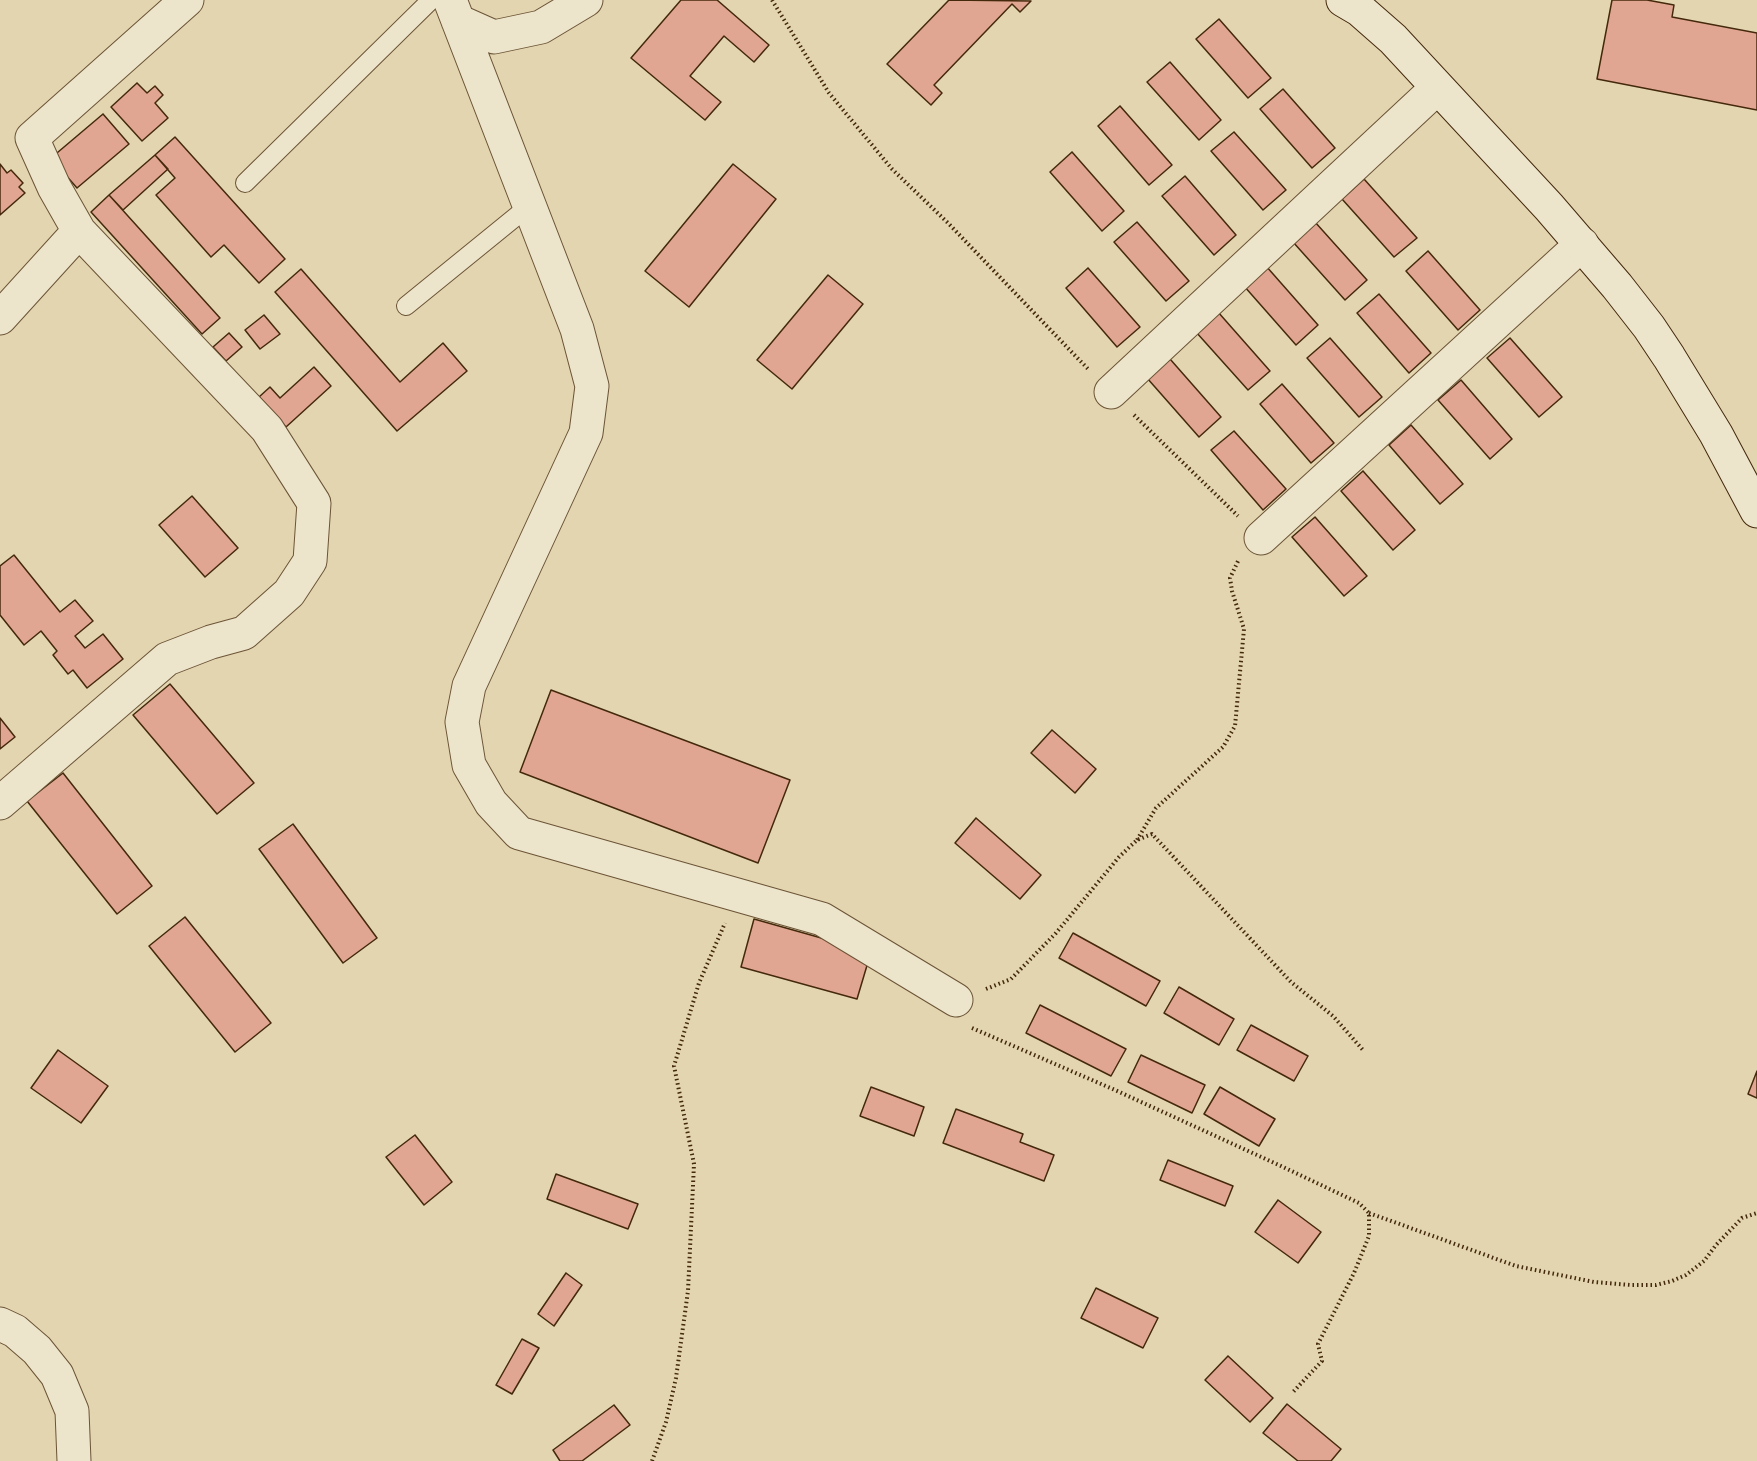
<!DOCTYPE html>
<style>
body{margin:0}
canvas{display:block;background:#e2d5af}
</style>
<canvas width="1757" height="1461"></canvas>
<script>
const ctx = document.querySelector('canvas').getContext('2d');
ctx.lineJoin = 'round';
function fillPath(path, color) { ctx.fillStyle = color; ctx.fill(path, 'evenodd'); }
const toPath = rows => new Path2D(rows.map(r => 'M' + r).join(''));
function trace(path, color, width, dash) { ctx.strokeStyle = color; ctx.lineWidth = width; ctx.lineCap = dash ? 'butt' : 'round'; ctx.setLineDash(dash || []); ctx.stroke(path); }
const building = toPath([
 [681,0,717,0,769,45,754,62,724,36,690,76,721,102,705,120,631,58,681,0],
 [949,0,1031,1,1020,12,1012,4,934,85,942,93,931,105,887,64,949,0],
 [1612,0,1647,0,1674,5,1672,17,1757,33,1757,110,1597,79,1612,0],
 [1219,19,1271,78,1248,98,1196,39,1219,19],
 [1170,62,1221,120,1199,140,1147,82,1170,62],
 [137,83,147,93,155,86,163,95,155,103,168,118,142,141,111,107,137,83],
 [1283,89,1335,148,1312,168,1260,109,1283,89],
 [1120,106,1172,165,1149,185,1098,126,1120,106],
 [103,114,129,144,77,188,51,158,103,114],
 [1234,132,1286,190,1263,210,1211,151,1234,132],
 [175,137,285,259,259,283,224,245,211,257,156,195,175,178,155,155,175,137],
 [1072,152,1124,211,1102,231,1050,172,1072,152],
 [155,155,168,169,123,210,109,195,155,155],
 [0,164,7,173,11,170,23,183,19,187,25,193,0,215,0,164],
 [733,164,776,199,689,307,645,271,733,164],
 [1185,176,1236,235,1214,255,1162,196,1185,176],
 [1364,179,1417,238,1394,257,1342,199,1364,179],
 [109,195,220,318,202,334,91,212,109,195],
 [1137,222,1189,281,1166,301,1114,242,1137,222],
 [1315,222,1367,280,1345,300,1293,242,1315,222],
 [1428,251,1480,310,1458,330,1406,271,1428,251],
 [1266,266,1318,325,1296,345,1244,286,1266,266],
 [1088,268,1140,327,1117,347,1066,288,1088,268],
 [301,269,400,382,443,343,467,371,397,431,275,292,301,269],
 [828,275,863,304,792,389,757,360,828,275],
 [1379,294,1431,353,1409,373,1357,313,1379,294],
 [1218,312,1270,371,1248,390,1196,332,1218,312],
 [264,315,280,334,260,349,245,330,264,315],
 [229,333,242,347,226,361,213,347,229,333],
 [1330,338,1382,397,1359,417,1307,358,1330,338],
 [1510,338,1562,397,1539,417,1487,358,1510,338],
 [1170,359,1221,417,1199,437,1147,378,1170,359],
 [314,367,331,386,286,427,259,397,270,387,280,398,314,367],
 [1461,380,1512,439,1490,459,1438,400,1461,380],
 [1282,384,1334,443,1311,463,1260,404,1282,384],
 [1411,425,1463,484,1440,504,1389,445,1411,425],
 [1234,431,1286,489,1263,510,1211,450,1234,431],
 [1363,471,1415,530,1393,550,1341,491,1363,471],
 [192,496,238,548,205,577,159,525,192,496],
 [1315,517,1367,576,1344,596,1292,537,1315,517],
 [14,555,60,612,75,600,93,621,75,636,85,648,103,634,123,659,87,688,73,670,68,674,53,655,57,651,41,631,24,645,0,615,0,566,14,555],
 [170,684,254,783,217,814,133,715,170,684],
 [551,690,790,780,758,863,520,772,551,690],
 [0,718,15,737,0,749,0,718],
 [1052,730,1096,769,1075,793,1031,753,1052,730],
 [63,773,152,886,117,914,27,801,63,773],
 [976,818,1041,875,1020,899,955,843,976,818],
 [293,824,377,938,343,963,259,849,293,824],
 [185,917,271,1023,235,1052,149,946,185,917],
 [754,919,871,952,857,999,741,967,754,919],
 [1073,933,1160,981,1146,1006,1059,958,1073,933],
 [1179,987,1234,1019,1219,1045,1164,1013,1179,987],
 [1040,1005,1126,1049,1111,1076,1026,1033,1040,1005],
 [1251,1025,1308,1056,1294,1081,1237,1050,1251,1025],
 [58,1050,108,1086,81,1123,31,1088,58,1050],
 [1141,1055,1205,1085,1192,1113,1128,1082,1141,1055],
 [1757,1071,1757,1098,1748,1094,1757,1071],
 [871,1087,924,1107,914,1136,860,1116,871,1087],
 [1220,1087,1275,1119,1259,1146,1204,1114,1220,1087],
 [956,1109,1023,1134,1020,1142,1054,1155,1044,1181,943,1143,956,1109],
 [415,1135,452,1182,424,1205,386,1157,415,1135],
 [1168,1160,1233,1186,1225,1206,1160,1180,1168,1160],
 [556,1174,638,1204,628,1229,547,1199,556,1174],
 [1278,1200,1321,1232,1298,1263,1255,1232,1278,1200],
 [566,1273,582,1285,554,1326,538,1314,566,1273],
 [1096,1288,1158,1318,1143,1348,1081,1318,1096,1288],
 [522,1339,539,1348,512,1394,496,1385,522,1339],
 [1228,1356,1273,1398,1250,1422,1205,1380,1228,1356],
 [1287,1404,1341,1449,1331,1461,1298,1461,1263,1433,1287,1404],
 [614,1405,630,1425,582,1461,560,1461,553,1450,614,1405]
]);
const path = toPath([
 [772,0,829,93,892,169,948,223,1088,369],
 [1134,415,1238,516],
 [1137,840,1156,808,1223,747,1235,726,1244,629,1232,591,1230,578,1239,559],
 [986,989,1011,979,1056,933,1119,857,1137,840,1152,834,1291,982,1333,1016,1363,1050],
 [972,1028,1115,1090,1283,1167,1359,1203,1369,1213,1369,1236,1354,1273,1318,1344,1322,1361,1293,1392],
 [1369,1213,1516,1266,1594,1282,1631,1285,1656,1285,1672,1281,1686,1275,1704,1261,1716,1245,1742,1218,1757,1213],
 [652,1461,666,1422,676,1378,688,1291,694,1164,674,1066,699,983,725,923]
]);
const lane = toPath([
 [245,183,431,0],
 [406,306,529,206]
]);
const street = toPath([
 [450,0,577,329,592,386,586,433,469,686,462,722,469,765,491,803,519,833,822,919,956,1000],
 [458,21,494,37,541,27,586,0],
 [0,318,79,231],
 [1111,392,1437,88],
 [1261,538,1582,244],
 [0,803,167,659,211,642,244,633,289,593,310,561,314,503,267,429,79,231,54,187,32,138,187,0],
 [0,1324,15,1331,37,1350,57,1375,72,1411,74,1461]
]);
const secondary = toPath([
 [1343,0,1360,10,1393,39,1549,207,1617,286,1649,327,1669,357,1716,434,1757,511]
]);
fillPath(building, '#e1a691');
trace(building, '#45290d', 1.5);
trace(lane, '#6c5436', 20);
trace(street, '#6c5436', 35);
trace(secondary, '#45290d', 35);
trace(path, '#45290d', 4, [1.5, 3]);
trace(lane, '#ece4cb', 18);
trace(street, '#ece4cb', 33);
trace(secondary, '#ece4cb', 33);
</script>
